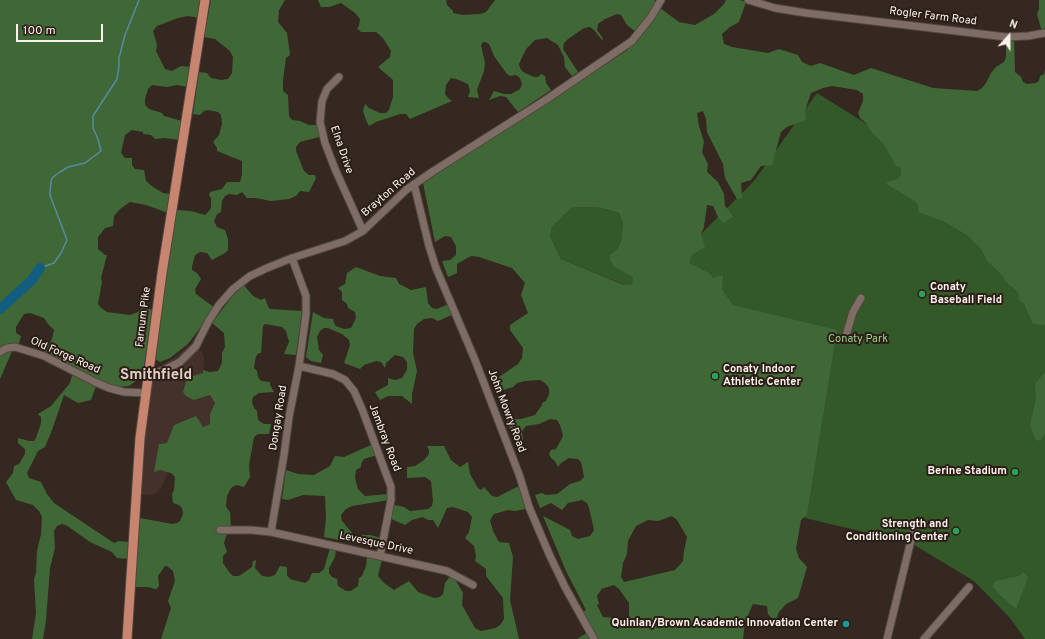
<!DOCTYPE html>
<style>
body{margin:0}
#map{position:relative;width:1045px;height:639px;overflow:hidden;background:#352820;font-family:Overpass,sans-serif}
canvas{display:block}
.north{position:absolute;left:989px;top:16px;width:40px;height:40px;-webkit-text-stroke:3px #2b1e16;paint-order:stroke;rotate:21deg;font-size:11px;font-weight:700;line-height:16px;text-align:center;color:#fbf1ec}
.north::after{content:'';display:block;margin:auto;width:14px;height:18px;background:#fbf1ec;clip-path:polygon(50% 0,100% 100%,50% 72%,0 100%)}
.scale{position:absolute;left:16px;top:24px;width:87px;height:18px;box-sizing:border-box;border:2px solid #fbf1ec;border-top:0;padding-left:5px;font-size:12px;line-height:14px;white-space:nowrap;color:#fbf1ec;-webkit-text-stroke:3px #2b1e16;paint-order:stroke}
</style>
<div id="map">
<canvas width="1045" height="639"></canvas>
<div class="north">N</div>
<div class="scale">100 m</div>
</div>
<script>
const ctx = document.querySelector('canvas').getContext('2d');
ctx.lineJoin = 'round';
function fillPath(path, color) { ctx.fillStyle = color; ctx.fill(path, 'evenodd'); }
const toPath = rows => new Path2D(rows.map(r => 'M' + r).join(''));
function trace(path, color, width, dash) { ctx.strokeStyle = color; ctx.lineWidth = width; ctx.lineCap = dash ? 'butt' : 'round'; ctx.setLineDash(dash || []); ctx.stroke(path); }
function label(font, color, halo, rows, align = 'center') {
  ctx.font = font + ' Overpass,sans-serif'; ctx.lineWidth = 4; ctx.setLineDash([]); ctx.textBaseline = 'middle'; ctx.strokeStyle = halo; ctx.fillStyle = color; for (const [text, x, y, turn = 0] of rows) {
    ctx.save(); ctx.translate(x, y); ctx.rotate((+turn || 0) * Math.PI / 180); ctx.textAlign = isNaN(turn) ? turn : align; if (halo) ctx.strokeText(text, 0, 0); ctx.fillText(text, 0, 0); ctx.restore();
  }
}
const commercial = toPath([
 [191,344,202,352,204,358,203,373,189,377,194,400,210,395,215,403,210,414,210,424,167,443,159,444,155,472,160,470,168,472,162,487,155,494,148,495,137,494,147,368,161,366,167,362,177,356]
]);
const green = toPath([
 [817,93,1005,210,1045,256,1045,639,1025,639,1010,618,974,581,911,543,809,519,772,507,663,311,701,234,754,181],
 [582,207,602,208,619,213,623,224,621,241,617,249,610,255,614,267,634,277,632,285,625,285,561,259,550,236,552,227,571,208]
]);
const forest = toPath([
 [0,0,202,0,199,18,188,16,178,18,157,26,153,31,157,45,156,51,165,69,172,71,181,66,191,67,188,87,177,85,167,87,152,85,148,89,145,99,145,105,149,109,162,113,164,116,182,121,179,140,165,138,155,139,151,135,143,134,143,132,132,130,125,135,121,153,125,158,132,158,132,165,135,169,144,170,146,181,153,187,163,193,171,194,168,213,146,205,130,202,120,209,114,216,113,226,105,228,98,237,98,249,105,255,107,255,101,278,102,282,98,304,101,308,107,312,130,315,138,312,142,307,153,310,143,371,141,377,129,386,116,387,106,384,42,353,52,339,54,330,48,324,44,318,30,313,24,314,16,327,16,333,21,336,18,347,13,349,0,379],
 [211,0,285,0,279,10,278,22,287,33,290,55,286,58,283,80,283,91,288,95,289,116,292,120,300,121,309,125,320,125,323,136,300,142,296,147,296,151,304,171,309,175,315,175,316,178,309,192,300,191,296,196,289,199,271,201,256,198,247,198,242,192,237,195,229,194,225,196,222,201,221,212,217,214,214,221,217,227,225,230,228,239,228,250,225,253,212,260,207,253,200,252,195,255,192,267,192,270,197,273,201,279,195,289,196,294,215,308,188,344,170,358,160,362,154,358,153,353,177,210,191,211,205,215,208,212,211,208,211,198,209,195,210,192,222,189,227,182,240,182,242,175,242,161,217,151,217,148,213,142,219,135,222,124,221,115,218,112,208,110,204,111,200,115,193,114,199,72,207,73,211,78,221,80,228,79,232,73,233,57,230,51,215,39,204,37],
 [318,0,446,0,447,5,453,11,453,13,463,15,480,14,486,12,495,0,654,0,657,3,636,32,627,25,621,15,617,14,605,19,598,24,597,30,603,38,602,40,594,30,590,27,584,28,568,39,564,43,563,49,578,72,572,76,565,67,564,57,558,45,547,38,535,40,526,49,519,64,520,68,523,72,534,77,538,77,541,74,545,76,546,83,551,90,518,112,506,97,500,96,489,100,494,91,504,94,511,94,520,89,522,84,520,78,516,75,510,76,507,74,494,56,489,44,485,42,483,42,481,45,485,63,484,71,477,90,479,98,468,97,470,91,468,84,456,79,451,78,446,85,445,94,448,98,452,101,410,119,406,114,400,114,376,122,369,126,366,120,363,111,365,104,369,108,380,113,386,113,389,110,393,97,393,80,378,67,390,57,391,51,383,38,376,32,361,32,357,28,359,26,360,19,355,13,341,3,329,7,321,7],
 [726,0,740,0,746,2,739,22,730,27,722,34,724,44,732,47,768,53,779,49,798,55,802,62,811,66,820,63,854,75,871,68,933,88,977,91,982,88,986,83,991,73,996,67,1004,62,1006,57,1006,38,1014,36,1015,72,1021,77,1023,82,1027,84,1036,83,1039,81,1040,76,1044,74,1045,69,1045,325,1033,324,1024,304,1018,299,1019,295,1017,291,1008,284,999,272,987,261,982,250,967,235,943,221,918,212,919,206,915,201,888,185,886,182,896,180,901,175,901,168,896,166,883,143,873,134,866,123,860,118,858,113,863,101,863,94,857,90,832,86,823,88,811,93,805,111,806,120,787,127,781,132,772,165,761,166,751,180,741,183,742,198,737,199,725,178,723,164,707,132,706,119,703,111,697,113,699,126,704,142,702,152,708,164,707,172,718,182,724,194,725,206,730,212,733,217,724,223,719,219,713,206,707,205,704,227,701,234,705,247,692,255,689,263,709,273,713,278,723,275,722,290,733,305,837,330,807,514,801,520,796,549,799,558,807,567,798,598,786,604,779,612,775,622,768,614,767,606,753,604,745,622,743,639,577,639,590,631,581,613,586,610,566,571,543,516,570,530,572,536,578,539,590,536,594,530,589,508,587,503,582,500,568,503,562,510,551,503,540,508,535,495,542,493,546,495,557,494,570,484,580,481,584,477,581,462,578,459,569,458,561,463,558,467,555,461,551,458,549,454,551,450,556,449,563,436,560,425,557,420,550,419,539,424,526,426,522,431,523,441,516,444,506,419,521,419,535,415,542,405,542,403,546,401,549,394,549,388,545,383,540,380,525,381,517,383,513,387,496,392,491,379,499,377,518,364,522,358,523,348,510,330,510,325,528,313,521,295,525,283,512,268,479,257,472,256,467,258,457,264,457,273,448,277,442,261,450,260,456,255,456,246,451,237,445,236,435,242,423,183,626,51,643,34,660,8,679,22,695,25,714,14,724,4],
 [582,207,602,208,619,213,623,224,621,241,617,249,610,255,610,260,614,267,633,277,632,285,624,285,561,259,550,236,552,227,571,208],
 [672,516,677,520,687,537,684,551,683,561,675,570,624,582,621,577,623,563,627,554,628,541,636,526,648,520,658,521],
 [614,585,619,589,629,603,629,618,623,622,616,618,603,617,597,605,599,604,597,596,601,590,601,589],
 [1039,0,1045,0,1045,32,1042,32,1037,14,1039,9],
 [356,267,380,276,396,278,399,284,411,290,426,287,428,303,432,308,437,309,451,303,456,313,438,321,432,318,424,319,417,324,414,329,413,353,417,371,412,394,412,404,402,396,388,396,380,400,375,392,388,385,388,378,395,380,402,378,407,370,407,362,403,357,395,355,386,363,385,368,381,362,376,361,364,365,360,369,344,363,350,345,349,340,342,334,328,328,324,328,320,331,317,337,319,350,323,355,321,363,311,361,306,357,313,312,324,318,333,319,334,323,336,326,344,329,351,328,356,318,355,312,348,308,347,304,342,300,342,292,338,288,345,284,347,273],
 [243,284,253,296,261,300,265,298,268,306,270,309,302,311,296,355,284,354,289,342,286,331,282,327,265,324,263,326,261,353,259,353,256,356,254,368,257,371,258,377,261,381,270,382,270,385,274,392,259,393,253,397,252,402,254,408,257,411,258,420,264,424,271,424,269,434,258,434,254,437,249,465,250,477,244,487,236,485,231,488,227,496,226,507,230,512,231,528,228,530,224,543,227,552,223,556,223,563,229,572,233,576,239,576,252,567,253,561,256,560,255,568,262,576,269,577,275,575,280,566,287,567,287,575,290,579,305,583,309,580,312,573,319,573,324,569,330,548,336,549,335,557,329,568,329,573,332,577,337,579,338,586,346,591,351,591,358,586,359,578,362,576,366,566,367,556,382,559,378,576,384,583,394,590,409,581,418,592,434,598,440,597,443,594,445,583,452,574,463,593,462,605,475,628,481,631,496,628,501,624,504,619,503,598,486,576,486,569,475,561,476,556,474,546,465,538,469,532,472,517,468,512,453,507,447,508,438,528,433,520,428,520,423,517,412,520,405,525,389,518,391,504,404,507,410,511,428,509,432,506,433,501,431,481,425,477,407,478,407,467,415,466,424,460,429,454,429,450,427,446,444,446,451,460,460,467,468,462,470,474,478,488,481,490,484,487,492,496,497,497,521,485,531,508,515,511,508,510,494,514,490,520,493,531,499,542,509,543,513,557,510,600,519,639,161,639,171,608,168,601,175,581,173,571,167,566,165,566,158,576,159,586,156,589,147,587,135,587,140,518,172,524,177,523,180,521,183,514,182,508,179,505,173,503,172,494,174,490,175,477,171,473,160,470,154,472,159,444,167,443,174,425,196,416,203,427,210,424,210,414,215,403,210,395,194,400,186,396,183,392,187,379,189,377,203,373,203,370,210,372,218,371,222,363,222,353,225,347,224,333,212,323,241,285],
 [1045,372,1045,434,1040,441,1035,439,1030,425,1036,398,1035,384],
 [72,375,96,386,91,400,78,403,64,395,52,430,45,447,38,451,27,473,29,478,41,482,47,494,54,503,114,543,119,541,130,542,129,559,117,558,112,552,90,542,66,525,62,524,57,526,54,531,55,548,50,568,46,620,43,639,32,639,36,613,34,579,36,573,37,551,41,534,42,517,39,511,33,505,16,500,6,482,13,473,14,466,19,464,25,454,25,449,18,443,18,438,29,441,34,441,36,438,41,423,41,417,38,414,51,406,70,383],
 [373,444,377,455,364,459,361,464,361,467,356,470,355,478,358,489,365,496,389,494,389,500,352,506,346,509,341,515,342,521,354,535,370,535,381,538,380,542,374,547,324,537,326,517,325,496,303,495,288,500,282,499,286,470,298,474,314,475,330,466,335,456,344,457],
 [1023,572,1028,577,1016,609,1000,595,992,586,996,581,1019,576]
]);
const stream = toPath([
 [40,268,54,263,61,253,67,240,51,198,50,194,51,181,53,177,60,172,68,167,85,163,101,151,98,139,93,128,93,116,117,79,119,66,119,58,125,35,139,0]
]);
const river = toPath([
 [0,309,32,280,40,268]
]);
const minor = toPath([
 [748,0,775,8,806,13,1006,37,1028,36,1045,33],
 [339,77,327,89,322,101,320,122,325,143,335,169,363,231],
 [414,184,429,246,436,268,475,360,520,477,529,507,550,556,565,587,594,639],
 [845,339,853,312,861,298],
 [0,352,7,348,15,347,44,356,95,382,109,388,124,392,146,393],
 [299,366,333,374,345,380,354,391,362,409,391,487,391,500,380,556],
 [149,373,162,371,180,362,196,346,208,322,219,305,233,289,250,276,267,268,292,258,345,241,363,231,406,190,432,172,547,99,632,41,651,17,661,0],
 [220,530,251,530,271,532,447,571,473,585],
 [271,532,284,455,289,417,299,366,306,314,306,296,292,258],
 [887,639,913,532],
 [924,639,969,587]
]);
const major = toPath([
 [127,639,140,438,162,273,205,0]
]);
const markers = [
 [922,294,4,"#2e9e5b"],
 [715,376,4,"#2e9e5b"],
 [1015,472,4,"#2e9e5b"],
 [956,531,4,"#2e9e5b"],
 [846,624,4,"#0f9aa8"]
];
const streetNames = [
 ["Rogler Farm Road",933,17,7],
 ["Elna Drive",341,150,71],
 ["Brayton Road",389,193,-41],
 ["Farnum Pike",144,317,-83],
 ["Old Forge Road",65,356,24],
 ["John Mowry Road",506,411,69],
 ["Dongay Road",279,418,-81],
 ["Jambray Road",384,438,69],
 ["Levesque Drive",376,544,12]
];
const poiNames = [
 ["Conaty",930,288,"left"],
 ["Baseball Field",930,301,"left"],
 ["Conaty Indoor",723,370,"left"],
 ["Athletic Center",723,383,"left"],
 ["Berine Stadium",1007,472],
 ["Strength and",948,525],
 ["Conditioning Center",948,538],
 ["Quinlan/Brown Academic Innovation Center",838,624]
];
const parkNames = [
 ["Conaty Park",858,340]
];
const districtNames = [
 ["Smithfield",156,376]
];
fillPath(commercial, '#44312c');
fillPath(green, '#325927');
fillPath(forest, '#406836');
trace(stream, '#578aa1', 1.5);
trace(river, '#115e81', 10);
trace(minor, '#52463f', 9);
trace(major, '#52463f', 11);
trace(minor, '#7d6d64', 7);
trace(major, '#c7856f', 9);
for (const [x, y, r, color] of markers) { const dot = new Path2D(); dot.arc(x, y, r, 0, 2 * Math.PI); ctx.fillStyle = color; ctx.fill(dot); trace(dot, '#2b1e16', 1.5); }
label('11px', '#fbf1ec', '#2b1e16', streetNames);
label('bold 11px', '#fbf1ec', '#2b1e16', poiNames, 'right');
label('11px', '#95d186', '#2b1e16', parkNames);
label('bold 15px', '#e0cec3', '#2b1e16', districtNames);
</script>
